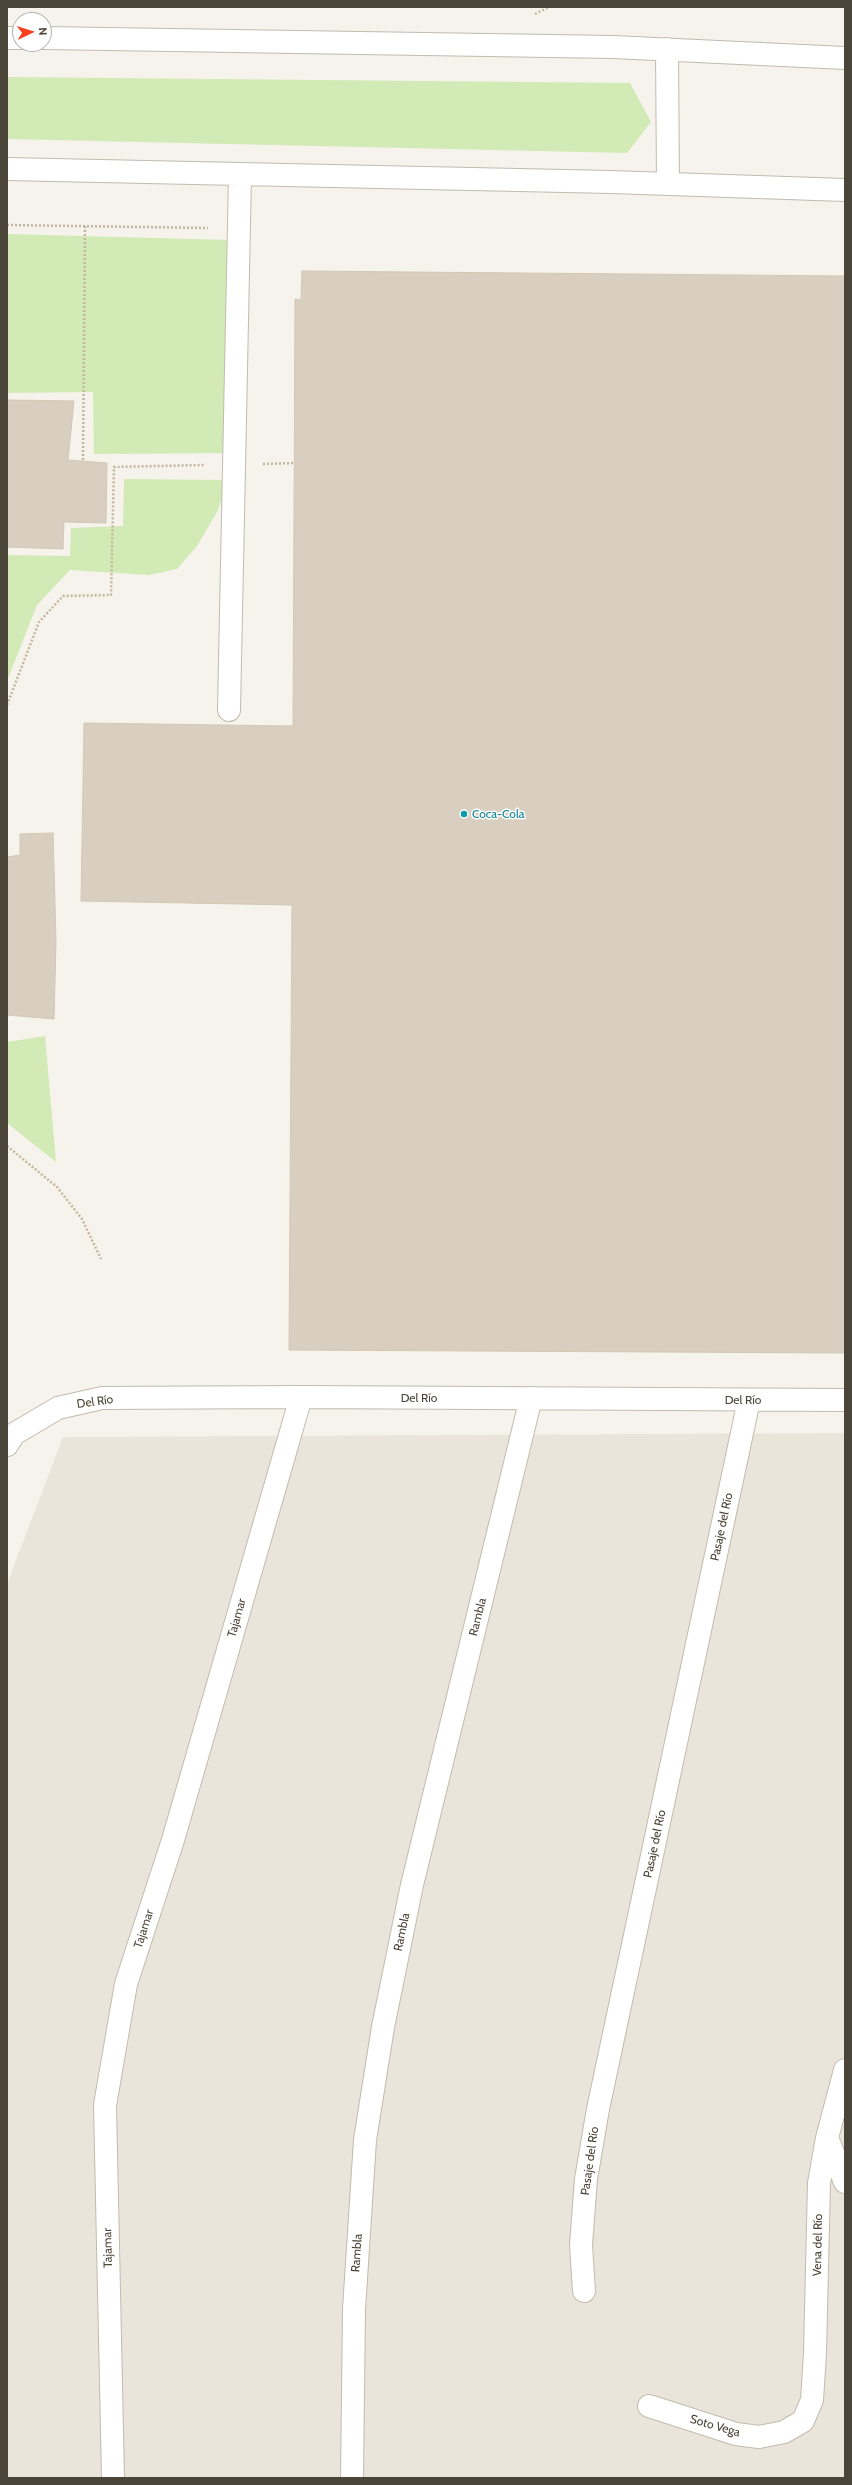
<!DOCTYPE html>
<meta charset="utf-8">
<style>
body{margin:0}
#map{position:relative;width:852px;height:2485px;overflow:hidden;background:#f6f3ec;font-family:Cabin,sans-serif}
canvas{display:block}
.frame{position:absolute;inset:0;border:8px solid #4b4439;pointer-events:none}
.north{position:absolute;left:12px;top:12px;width:40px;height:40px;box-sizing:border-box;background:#fff;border:1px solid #b7b4b0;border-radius:50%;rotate:86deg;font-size:11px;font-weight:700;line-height:16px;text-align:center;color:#4b4439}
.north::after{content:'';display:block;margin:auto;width:14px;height:18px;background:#fc3f1d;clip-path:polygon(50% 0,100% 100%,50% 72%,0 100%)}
</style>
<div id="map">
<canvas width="852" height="2485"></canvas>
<div class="frame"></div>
<div class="north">N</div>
</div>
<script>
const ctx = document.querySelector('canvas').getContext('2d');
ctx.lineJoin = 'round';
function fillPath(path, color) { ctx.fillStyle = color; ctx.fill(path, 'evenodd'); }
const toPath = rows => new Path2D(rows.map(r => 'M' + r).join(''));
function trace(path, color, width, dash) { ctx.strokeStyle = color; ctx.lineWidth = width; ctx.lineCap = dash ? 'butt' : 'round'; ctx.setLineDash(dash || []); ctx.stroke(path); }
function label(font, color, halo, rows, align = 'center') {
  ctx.font = font + ' Cabin,sans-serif'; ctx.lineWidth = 3; ctx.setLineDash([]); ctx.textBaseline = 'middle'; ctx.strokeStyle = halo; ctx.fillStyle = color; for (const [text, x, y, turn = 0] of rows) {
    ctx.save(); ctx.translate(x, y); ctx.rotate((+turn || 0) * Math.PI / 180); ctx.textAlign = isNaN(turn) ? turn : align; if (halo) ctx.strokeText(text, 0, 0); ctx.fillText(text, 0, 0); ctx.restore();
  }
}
const residential = toPath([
 [845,1433,845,2478,7,2478,7,1584,63,1437]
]);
const green = toPath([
 [7,77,630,83,651,122,627,153,7,139],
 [7,234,230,240,227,453,94,454,93,392,7,393],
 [124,479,229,480,217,512,197,546,177,569,149,575,70,570,37,605,7,681,7,555,70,556,71,528,123,526],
 [45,1036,56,1162,7,1123,7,1042]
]);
const building = toPath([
 [302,271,845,276,845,1353,289,1350,292,905,81,901,84,723,293,726,295,299,301,300,302,271],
 [7,400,74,401,68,460,107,463,106,523,64,522,63,549,7,547,7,400],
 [53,833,56,941,54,1019,7,1015,7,857,20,855,20,834,53,833]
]);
const path = toPath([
 [535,14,549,7],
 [7,225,208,228],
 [83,460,85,226],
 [263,464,295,463],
 [7,705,39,622,63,596,111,595,114,467,204,465],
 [7,1146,57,1187,82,1219,101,1259]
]);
const minor = toPath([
 [7,38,20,38],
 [44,38,613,47,845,58],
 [667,49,668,184],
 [7,169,611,182,845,190],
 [229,710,240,175],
 [7,1445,14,1434,58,1408,102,1398,301,1397,845,1400],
 [827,2138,845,2182],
 [584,2291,581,2245,586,2179,598,2109,749,1400],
 [649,2406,736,2434,759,2437,784,2432,803,2421,812,2400,815,2353,819,2183,827,2138,845,2070],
 [113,2478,105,2105,126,1984,173,1840,301,1397],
 [352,2478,354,2309,365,2140,383,2027,412,1885,531,1398]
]);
const markers = [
 [464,814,4,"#0f9aa8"]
];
const cultureNames = [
 ["Coca-Cola",472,814]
];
const streetNames = [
 ["Del Río",419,1398],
 ["Del Río",743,1400],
 ["Del Río",95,1402,-8],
 ["Pasaje del Río",722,1527,-78],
 ["Rambla",478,1617,-76],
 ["Tajamar",237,1618,-74],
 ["Pasaje del Río",655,1844,-78],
 ["Tajamar",144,1929,-72],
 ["Rambla",402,1932,-78],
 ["Pasaje del Río",590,2161,-82],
 ["Vena del Río",818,2245,-89],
 ["Tajamar",108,2248,-91],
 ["Rambla",357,2253,-86],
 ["Soto Vega",715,2426,16]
];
fillPath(residential, '#eae5da');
fillPath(green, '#d2eab5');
fillPath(building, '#d8cfc1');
trace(building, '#d3c7b4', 1);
trace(minor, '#c2bbae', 24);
trace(path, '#c4b79f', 2.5, [2, 2]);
trace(minor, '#fff', 22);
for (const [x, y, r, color] of markers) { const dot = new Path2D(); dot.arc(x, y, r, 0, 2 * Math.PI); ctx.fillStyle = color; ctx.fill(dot); trace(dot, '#fff', 1.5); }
label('12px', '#0d838f', '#fff', cultureNames, 'left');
label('12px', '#4b4439', '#fff', streetNames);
</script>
